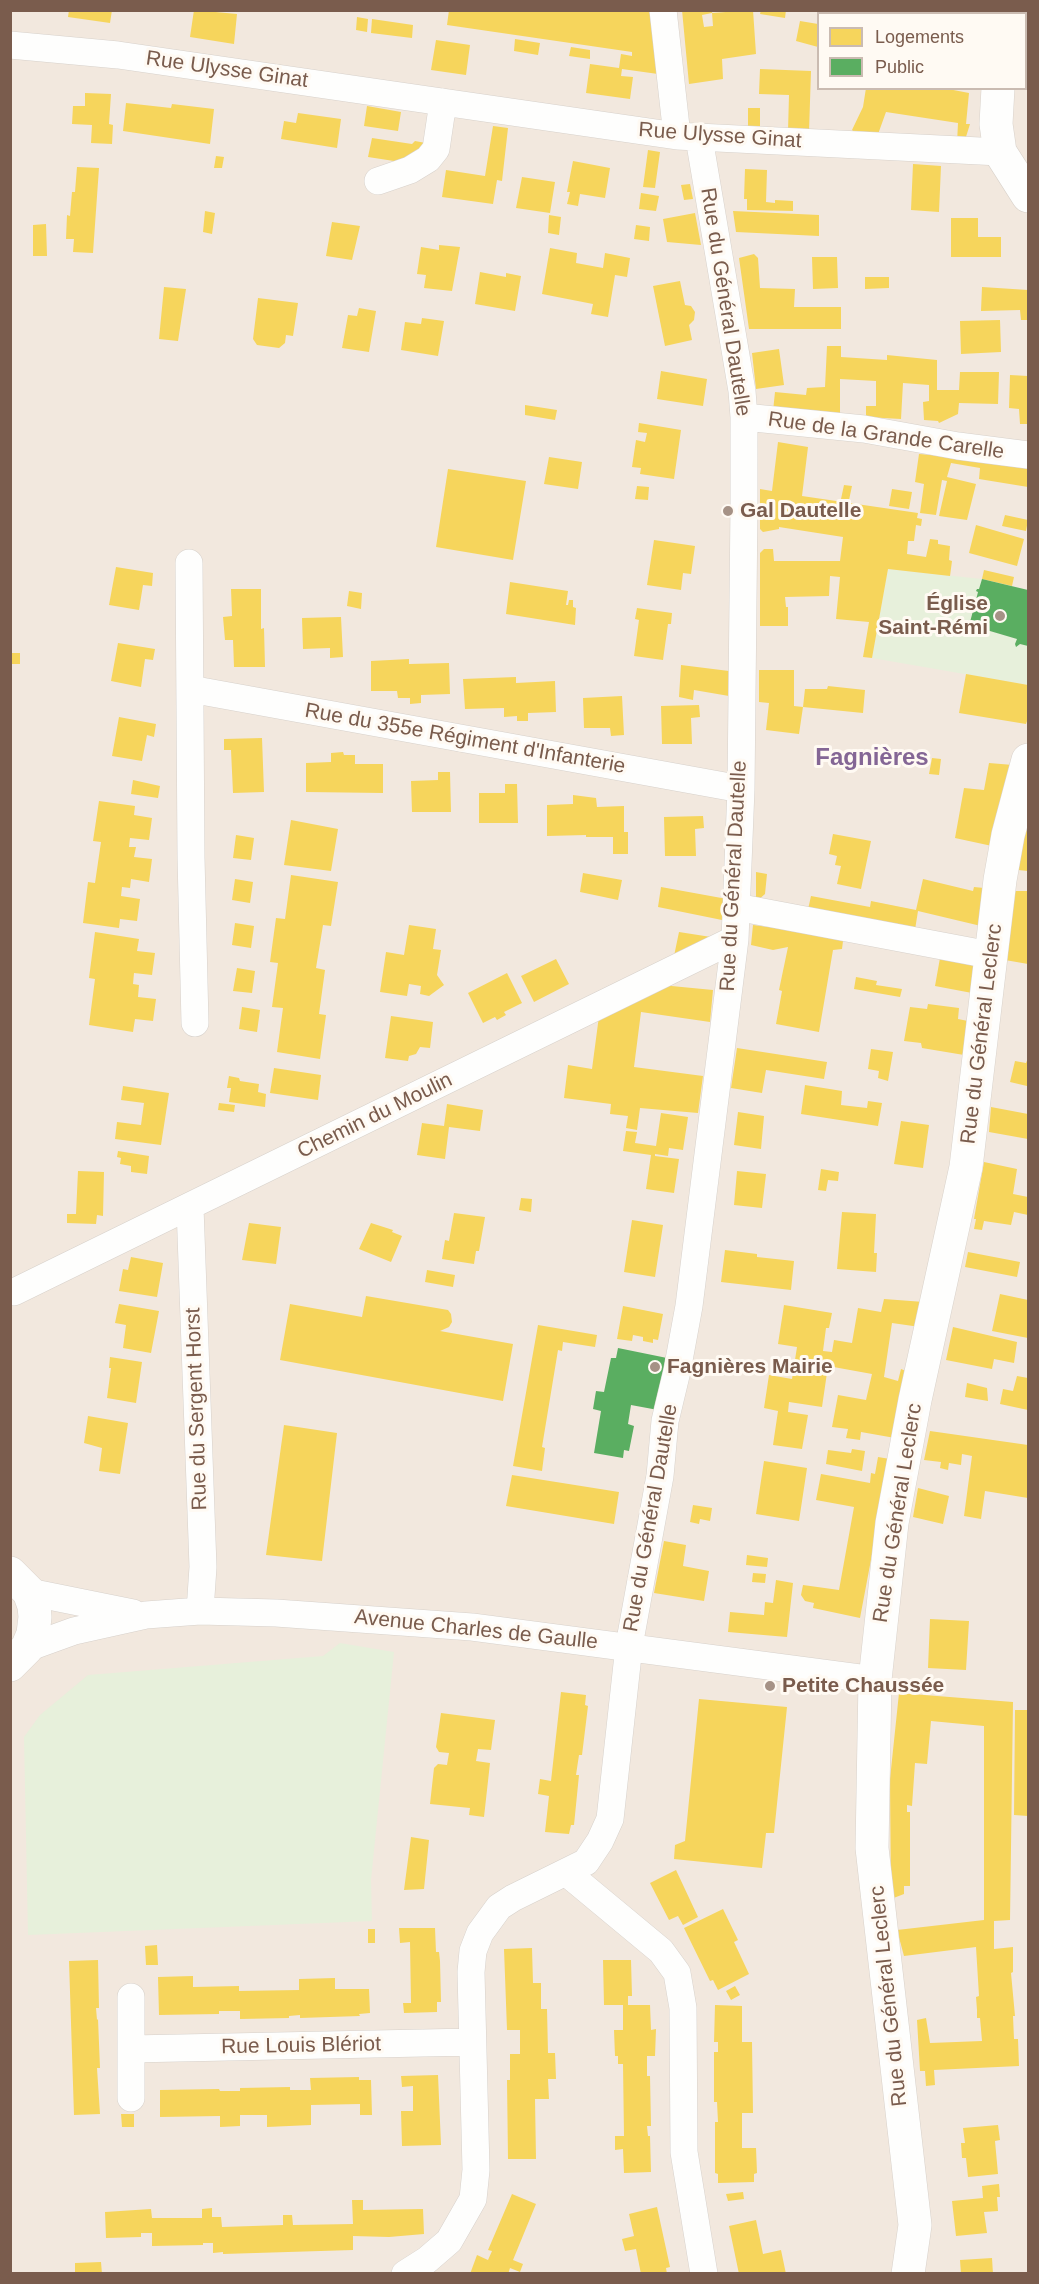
<!DOCTYPE html>
<meta charset="utf-8">
<style>
body{margin:0}
#map{position:relative;width:1039px;height:2284px;overflow:hidden;background:#f9f5f0;font-family:Helvetica,sans-serif}
canvas{display:block}
.frame{position:absolute;inset:0;border:12px solid #7a5c4d;pointer-events:none}
.legend{position:absolute;left:817px;top:12px;width:210px;height:78px;box-sizing:border-box;background:#fffaf3;border:2px solid #cabbb1;margin:0;padding:8px 10px;list-style:none;font-size:18px;color:#7a5c4d}
.legend li{display:flex;align-items:center;gap:12px;height:30px}
.legend b{width:30px;border:2px solid #cabbb1}
</style>
<div id="map">
<canvas width="1039" height="2284"></canvas>
<div class="frame"></div>
<ul class="legend">
<li><b style="height:16px;background:#f6d55c"></b>Logements</li>
<li><b style="height:16px;background:#5aae61"></b>Public</li>
</ul>
</div>
<script>
const ctx = document.querySelector('canvas').getContext('2d');
ctx.lineJoin = 'round';
function fillPath(path, color) { ctx.fillStyle = color; ctx.fill(path, 'evenodd'); }
const toPath = rows => new Path2D(rows.map(r => 'M' + r).join(''));
function trace(path, color, width, dash) { ctx.strokeStyle = color; ctx.lineWidth = width; ctx.lineCap = dash ? 'butt' : 'round'; ctx.setLineDash(dash || []); ctx.stroke(path); }
function label(font, color, halo, rows, align = 'center') {
  ctx.font = font + ' Helvetica,sans-serif'; ctx.lineWidth = 6; ctx.setLineDash([]); ctx.textBaseline = 'middle'; ctx.strokeStyle = halo; ctx.fillStyle = color; for (const [text, x, y, turn = 0] of rows) {
    ctx.save(); ctx.translate(x, y); ctx.rotate((+turn || 0) * Math.PI / 180); ctx.textAlign = isNaN(turn) ? turn : align; if (halo) ctx.strokeText(text, 0, 0); ctx.fillText(text, 0, 0); ctx.restore();
  }
}
const residential = toPath([
 [11,11,1028,11,1028,2273,11,2273],
 [818,14,1026,14,1026,88,818,88]
]);
const green = toPath([
 [888,569,982,579,979,589,977,589,978,592,974,608,970,610,973,611,970,622,968,621,967,624,969,627,973,626,1017,639,1015,644,1016,646,1020,644,1028,646,1028,685,872,658],
 [340,1643,394,1652,371,1880,372,1921,28,1935,24,1737,40,1715,88,1675,323,1656]
]);
const homes = toPath([
 [69,10,112,10,110,23,68,17],
 [194,10,237,14,234,44,190,37],
 [449,10,650,10,658,74,622,69,621,76,633,77,630,99,586,93,590,64,619,68,621,54,632,56,632,52,447,25],
 [682,10,713,10,712,13,753,10,756,54,722,59,723,79,689,84],
 [712,13,713,26,704,27,702,15],
 [761,10,786,10,785,18,760,14],
 [825,10,884,10,883,14,824,14],
 [357,17,368,19,367,32,356,30],
 [372,19,413,25,412,38,371,33],
 [800,21,818,24,818,47,796,41],
 [515,39,540,43,538,55,514,51],
 [436,40,470,45,466,75,431,70],
 [571,47,590,50,590,59,569,56],
 [760,69,811,71,809,132,788,131,789,95,759,94],
 [866,88,943,88,969,93,966,124,970,124,965,140,957,143,958,123,886,112,877,137,857,135,852,130,863,107],
 [85,93,111,94,109,124,113,125,112,144,91,143,92,125,72,124,73,106,85,106],
 [126,103,171,108,172,104,214,109,210,144,123,131],
 [367,106,401,112,398,131,364,126],
 [748,108,760,108,760,129,748,128],
 [298,113,341,119,337,148,281,139,284,121,296,123],
 [493,126,508,128,502,181,497,180,493,204,442,197,446,170,485,176],
 [372,138,412,144,415,141,431,144,407,163,368,157],
 [648,150,660,152,655,188,643,187],
 [216,156,224,157,222,168,214,168],
 [573,161,610,168,605,198,580,194,578,206,567,204,570,192,567,192],
 [913,164,941,166,939,212,911,210],
 [77,167,99,168,93,253,73,252,74,239,66,239,67,215,70,216,72,192,75,192],
 [745,169,767,170,766,202,775,203,775,200,793,201,793,211,747,210,747,199,744,199],
 [522,177,555,182,550,213,516,208],
 [690,184,693,199,684,200,681,185],
 [641,193,659,196,656,211,639,209],
 [205,211,215,213,212,234,203,232],
 [733,211,819,215,819,236,736,232],
 [695,213,701,245,667,242,663,219],
 [549,215,561,217,559,235,548,233],
 [951,218,978,218,978,237,1001,237,1001,257,951,257],
 [332,222,360,226,352,260,326,256],
 [46,224,47,256,33,256,33,225],
 [636,225,650,227,649,241,634,239],
 [439,245,460,247,452,291,424,288,426,275,417,274,421,247,439,250],
 [550,248,577,253,576,263,603,268,605,253,630,258,627,277,615,275,608,317,591,314,593,304,542,294],
 [754,254,758,258,760,288,795,289,794,307,841,307,841,329,749,329,739,258],
 [812,257,837,257,838,288,813,289],
 [480,272,506,277,506,273,521,276,515,311,475,304],
 [865,277,889,277,889,288,865,289],
 [680,281,685,305,691,306,695,312,694,320,689,325,692,340,665,346,653,286],
 [164,287,186,289,178,341,159,339],
 [982,287,1028,290,1028,320,1021,320,1020,310,981,311],
 [258,298,298,303,293,336,286,335,285,343,279,348,257,345,253,339],
 [359,308,376,311,369,352,342,348,348,315,357,316],
 [422,318,444,321,438,356,401,350,405,322,421,324],
 [1000,320,1001,352,961,354,960,321],
 [827,346,841,346,841,357,887,360,887,355,937,360,937,390,959,390,960,372,999,372,998,404,959,403,958,414,939,423,938,421,924,420,923,402,929,401,929,385,903,383,901,419,866,417,866,406,876,406,876,381,840,379,840,416,773,411,775,392,806,395,807,388,825,387],
 [779,349,784,385,756,389,752,353],
 [661,371,707,379,703,406,657,399],
 [1010,375,1028,376,1028,424,1020,424,1019,409,1009,408],
 [525,405,557,410,555,420,525,415],
 [639,423,681,430,674,479,640,474,641,468,632,467,636,440,645,442,647,433,638,432],
 [778,442,808,447,802,496,918,513,917,518,922,519,921,526,916,525,914,541,908,541,907,554,926,557,930,539,938,540,938,544,950,546,949,560,952,561,950,576,888,569,872,658,863,657,869,622,836,619,840,577,830,576,829,596,785,597,786,607,788,607,788,626,760,626,760,553,764,549,773,549,774,561,840,561,843,537,779,527,779,529,763,532,760,529,760,489,772,491],
 [919,454,1028,463,1028,487,979,479,980,468,951,463,947,477,976,484,967,520,939,516,947,481,942,480,936,515,920,513,924,484,915,482],
 [549,457,582,462,578,489,544,484],
 [448,469,526,481,513,560,436,547],
 [844,485,852,486,849,500,841,499],
 [637,486,649,487,648,500,635,499],
 [892,489,912,492,909,509,889,506],
 [1005,515,1028,520,1026,531,1002,526],
 [976,525,1024,539,1017,566,969,553],
 [654,540,695,546,691,574,683,573,681,590,647,585],
 [116,567,153,573,152,586,143,585,139,610,109,605],
 [984,570,1014,577,1012,586,982,579],
 [510,582,568,591,566,605,568,605,569,600,573,600,573,607,576,608,575,625,506,614],
 [231,589,261,589,261,629,264,628,265,667,234,667,233,640,225,640,223,617,232,616],
 [349,591,362,593,361,609,347,606],
 [637,608,672,613,671,624,668,624,663,660,634,656,639,620,635,619],
 [341,617,343,657,330,658,330,648,303,649,302,618],
 [118,643,155,649,153,660,145,659,141,687,111,681],
 [12,653,20,653,20,664,12,664],
 [409,659,409,664,449,663,450,694,421,695,421,703,410,704,410,698,398,698,397,691,371,691,371,661],
 [681,665,729,671,729,696,694,690,693,700,679,697],
 [759,670,794,670,794,706,803,707,799,734,766,730,769,703,759,702],
 [966,674,1028,685,1028,718,1026,724,959,713],
 [516,677,516,683,555,681,556,712,528,713,528,721,517,721,517,716,504,717,504,708,465,709,463,679],
 [828,686,865,690,863,713,803,707,805,689,827,689],
 [622,696,624,735,611,736,610,728,584,728,583,698],
 [699,705,700,717,691,718,692,744,662,744,661,706],
 [119,717,156,724,154,737,147,735,142,761,112,756],
 [262,738,264,792,233,793,231,750,224,750,224,739],
 [343,752,344,755,355,755,355,764,383,764,383,793,306,792,306,763,331,762,331,753],
 [932,758,941,759,939,775,929,774],
 [989,763,1013,765,992,846,955,838,964,788,984,790],
 [438,772,450,772,451,812,412,812,411,781,438,780],
 [133,780,160,786,158,798,131,794],
 [505,784,517,784,518,823,479,823,479,793,505,793],
 [573,795,596,798,597,807,624,806,624,832,628,832,628,854,613,854,613,837,586,837,586,835,547,836,547,805,573,804],
 [99,801,135,806,134,815,152,818,149,840,130,838,129,847,136,847,134,857,152,859,149,882,131,879,130,888,122,887,121,896,140,899,137,921,120,919,119,928,83,923,88,882,95,883,101,842,93,841],
 [703,816,704,828,695,829,696,856,665,856,664,817],
 [291,820,338,829,331,871,284,865],
 [1025,823,1028,824,1028,871,1018,870],
 [833,834,871,841,861,889,837,884,841,866,835,865,837,856,829,854],
 [236,835,254,838,251,860,233,858],
 [756,872,767,874,765,894,758,900,756,898],
 [583,873,622,880,618,900,580,892],
 [291,875,338,882,331,926,323,925,316,968,325,970,319,1014,326,1015,320,1059,277,1052,283,1008,272,1007,278,963,270,962,276,918,285,919],
 [235,879,253,882,250,903,232,900],
 [923,879,973,891,974,887,984,888,981,926,918,911,914,936,807,914,811,896,870,907,871,901,916,910],
 [661,887,727,899,722,920,658,907],
 [1015,891,1028,891,1028,964,1005,960],
 [235,923,254,926,251,948,232,945],
 [409,925,436,929,433,949,441,950,437,975,444,985,429,996,420,994,421,986,409,984,407,996,380,992,386,952,404,955],
 [753,925,840,936,843,941,842,949,833,950,819,1032,776,1024,782,991,779,990,788,947,773,950,751,945],
 [95,932,139,939,137,951,155,953,152,975,134,973,133,984,139,985,138,997,156,999,153,1021,135,1019,133,1032,89,1025,95,979,89,978],
 [679,932,711,937,674,956],
 [940,958,976,966,972,993,935,986],
 [556,959,569,984,534,1002,521,976],
 [237,968,255,971,252,993,233,991],
 [507,973,522,1003,504,1012,506,1015,497,1020,495,1017,483,1023,468,993],
 [856,977,877,981,876,985,902,989,900,997,854,989],
 [661,985,713,990,710,1022,641,1012,634,1067,703,1076,698,1113,640,1108,637,1130,626,1128,628,1116,610,1114,611,1104,564,1098,568,1065,592,1069,599,1016],
 [928,1004,959,1008,958,1019,968,1021,964,1055,922,1048,921,1043,904,1041,910,1007,927,1009],
 [242,1007,260,1010,257,1032,239,1029],
 [391,1016,433,1022,430,1048,420,1047,416,1054,409,1056,408,1061,385,1058],
 [737,1048,827,1062,824,1079,766,1070,762,1093,731,1088],
 [871,1049,893,1052,888,1081,878,1078,879,1071,868,1069],
 [1028,1058,1028,1078,1027,1086,1010,1082,1015,1061,1026,1063],
 [274,1068,321,1075,318,1100,270,1093],
 [229,1076,239,1078,240,1081,259,1084,258,1092,266,1094,265,1107,229,1102,231,1088,227,1088],
 [805,1085,842,1091,841,1105,867,1108,868,1101,882,1103,878,1126,801,1114],
 [123,1086,169,1093,161,1145,115,1139,117,1122,141,1125,144,1103,121,1100],
 [219,1103,235,1105,234,1112,218,1110],
 [447,1104,483,1110,480,1131,449,1127,445,1159,417,1155,422,1123,444,1126],
 [991,1107,1028,1114,1028,1139,989,1132],
 [738,1112,764,1116,761,1149,734,1145],
 [661,1113,688,1117,683,1150,669,1148,668,1156,655,1154,655,1156,679,1159,674,1193,646,1189,651,1155,623,1151,626,1131,637,1132,635,1143,656,1146],
 [901,1121,929,1125,923,1168,894,1164],
 [118,1151,149,1156,147,1174,131,1172,131,1166,120,1164,121,1158,117,1157],
 [984,1162,1017,1169,1013,1194,1028,1197,1028,1215,1014,1212,1011,1225,984,1221,982,1230,974,1229,976,1219,974,1219],
 [821,1169,839,1172,838,1181,828,1180,826,1191,818,1190],
 [78,1171,104,1172,103,1216,97,1215,96,1224,67,1223,67,1214,76,1214],
 [737,1171,766,1174,762,1208,734,1205],
 [521,1198,532,1199,531,1212,519,1210],
 [842,1212,876,1214,874,1253,877,1253,876,1272,837,1269],
 [454,1213,485,1217,479,1251,476,1251,474,1264,442,1259,445,1240,449,1241],
 [632,1220,663,1225,655,1277,624,1272],
 [249,1223,281,1227,276,1264,242,1260],
 [371,1223,393,1230,392,1232,402,1236,391,1262,359,1249],
 [725,1250,757,1254,757,1257,794,1261,791,1290,721,1282],
 [968,1252,1020,1262,1017,1277,965,1267],
 [131,1257,163,1263,157,1297,119,1291,123,1269,128,1270],
 [427,1270,455,1275,453,1287,425,1282],
 [1000,1294,1028,1300,1028,1338,992,1331],
 [366,1296,448,1310,451,1314,452,1322,449,1327,440,1331,513,1344,503,1401,280,1360,290,1304,362,1317],
 [884,1299,924,1302,920,1327,892,1323,884,1377,898,1381,901,1369,911,1373,895,1438,861,1432,860,1440,846,1438,848,1429,832,1427,838,1395,866,1400,872,1374,828,1366,822,1407,789,1402,788,1412,808,1415,802,1449,773,1445,778,1411,764,1408,769,1375,792,1379,797,1347,778,1344,784,1305,832,1313,829,1328,826,1328,823,1351,832,1352,834,1340,852,1343,858,1308,881,1312],
 [119,1304,159,1311,151,1353,123,1348,126,1325,115,1323],
 [623,1306,663,1314,658,1340,653,1339,653,1343,643,1341,643,1337,633,1335,632,1341,617,1339],
 [538,1325,597,1335,595,1347,563,1342,562,1351,558,1350,542,1447,545,1448,542,1471,513,1466],
 [953,1327,1017,1342,1014,1363,994,1359,992,1369,946,1360],
 [110,1357,142,1362,136,1403,107,1398,111,1368,109,1368],
 [1017,1376,1028,1378,1028,1410,1000,1404,1003,1389,1013,1391],
 [967,1383,987,1388,988,1401,965,1397],
 [88,1416,128,1423,120,1474,99,1471,102,1448,84,1443],
 [284,1425,337,1433,322,1561,266,1555],
 [930,1431,1028,1445,1028,1498,985,1491,981,1519,964,1516,972,1456,962,1454,961,1465,949,1463,948,1470,940,1468,941,1462,924,1460],
 [852,1449,865,1451,862,1471,826,1464,828,1450,851,1453],
 [878,1457,890,1459,860,1618,813,1608,814,1603,805,1601,801,1595,803,1585,839,1590,854,1507,816,1500,821,1474,870,1483,871,1473,875,1474],
 [764,1461,807,1468,799,1521,756,1514],
 [512,1475,619,1492,614,1524,506,1506],
 [918,1488,949,1496,943,1524,913,1517],
 [693,1505,712,1508,710,1521,700,1519,699,1524,690,1522],
 [664,1541,686,1545,683,1566,709,1571,704,1601,654,1593],
 [747,1555,768,1558,767,1567,746,1565],
 [753,1573,766,1574,765,1583,752,1582],
 [776,1580,793,1583,787,1637,728,1632,730,1612,764,1615,765,1602,773,1603],
 [930,1619,969,1621,966,1670,928,1668],
 [561,1692,586,1695,585,1705,588,1706,582,1755,579,1755,576,1775,579,1775,574,1825,571,1825,569,1834,545,1832,549,1796,538,1794,540,1779,551,1781],
 [899,1693,1013,1702,1010,1920,994,1921,994,1949,1013,1947,1013,1972,1011,1973,1015,2016,1013,2016,1014,2039,1018,2039,1019,2066,934,2070,935,2085,926,2086,925,2071,920,2071,917,2020,926,2018,930,2043,982,2041,980,2018,977,2018,977,2010,976,1997,979,1996,976,1947,904,1956,897,1930,984,1920,984,1726,931,1721,927,1764,915,1763,912,1806,907,1805,907,1812,910,1812,910,1886,904,1886,904,1894,891,1899,890,1779],
 [699,1699,787,1707,774,1833,766,1833,762,1868,674,1859,675,1845,685,1841],
 [1015,1710,1028,1710,1028,1816,1014,1815],
 [441,1713,495,1720,491,1750,478,1749,476,1761,490,1763,484,1817,469,1815,470,1808,430,1804,434,1768,438,1764,447,1765,449,1753,439,1752,436,1747],
 [411,1837,429,1840,424,1889,404,1890],
 [676,1870,698,1917,683,1925,678,1916,669,1920,650,1883],
 [723,1909,738,1940,734,1942,749,1974,718,1990,713,1980,710,1981,684,1928],
 [399,1928,435,1928,436,1952,439,1952,440,1961,441,2002,437,2002,437,2012,404,2013,403,2003,411,2003,410,1942,400,1943],
 [368,1929,375,1929,375,1943,368,1943],
 [157,1945,158,1965,146,1965,145,1946],
 [532,1948,533,1983,541,1983,541,2009,547,2009,548,2053,555,2053,556,2079,548,2079,549,2099,535,2099,536,2159,508,2159,507,2080,510,2080,510,2054,520,2054,520,2030,507,2030,504,1949],
 [98,1960,99,2008,96,2008,97,2020,98,2019,100,2068,97,2068,100,2114,74,2115,69,1961],
 [603,1960,631,1960,632,1996,628,1996,628,2005,650,2005,651,2030,656,2029,655,2056,647,2056,647,2076,650,2076,651,2126,647,2126,648,2136,650,2136,651,2172,624,2173,623,2149,615,2150,615,2136,624,2136,623,2064,618,2064,618,2056,615,2056,614,2030,623,2030,623,2005,604,2005],
 [193,1976,193,1987,239,1986,239,1991,299,1990,299,1979,335,1978,335,1989,369,1989,370,2013,359,2014,360,2016,300,2018,300,2015,289,2016,289,2018,240,2019,240,2011,219,2011,219,2014,159,2015,158,1977],
 [735,1986,740,1995,731,2000,726,1991],
 [715,2005,742,2006,742,2042,752,2042,753,2113,742,2113,742,2148,756,2148,757,2173,754,2174,754,2182,718,2183,718,2174,715,2173,715,2122,718,2122,717,2102,714,2102,714,2052,718,2052,718,2042,714,2042],
 [438,2075,441,2145,402,2146,401,2111,413,2111,413,2086,402,2087,401,2076],
 [359,2077,359,2080,371,2080,372,2115,360,2115,360,2104,311,2105,311,2125,267,2127,267,2115,240,2115,240,2126,220,2127,220,2116,160,2117,160,2090,219,2089,220,2091,240,2091,240,2088,290,2087,290,2090,311,2090,310,2078],
 [121,2114,134,2114,134,2127,122,2127],
 [998,2125,1000,2140,995,2141,998,2174,968,2177,966,2158,962,2158,961,2143,965,2143,963,2128],
 [999,2184,1000,2197,997,2197,998,2211,984,2212,987,2233,956,2236,952,2201,983,2198,982,2186],
 [743,2192,744,2199,728,2201,726,2194],
 [512,2194,536,2204,513,2260,523,2264,520,2272,510,2268,508,2274,470,2274,477,2255,488,2260,492,2251,488,2250],
 [352,2200,363,2200,363,2210,423,2209,424,2234,389,2237,353,2236,353,2250,223,2254,223,2252,213,2253,213,2243,203,2243,203,2245,152,2246,152,2233,141,2233,141,2237,106,2238,105,2212,151,2209,152,2218,202,2218,202,2209,212,2208,212,2217,221,2217,222,2227,283,2225,283,2215,292,2215,293,2225,353,2224],
 [657,2207,670,2267,666,2268,667,2274,641,2274,636,2249,625,2251,622,2239,634,2236,629,2214],
 [756,2220,763,2254,781,2250,786,2274,739,2274,729,2226],
 [992,2258,993,2274,961,2274,960,2260],
 [101,2262,102,2274,75,2274,75,2263]
]);
const public = toPath([
 [982,579,1028,590,1028,646,1020,644,1016,647,1015,644,1017,639,973,626,969,627,967,624,967,621,970,622,973,611,970,610,971,608,974,608,978,592,976,591,977,589,979,589],
 [618,1348,667,1358,658,1410,631,1405,628,1424,634,1426,629,1451,624,1450,623,1458,594,1453,601,1411,593,1409,596,1391,604,1392,611,1358,616,1358]
]);
const street = toPath([
 [663,10,677,136],
 [10,45,118,55,677,136,1000,152],
 [378,181,410,170,428,159,436,149,443,102],
 [744,417,864,429,958,446,1028,455],
 [189,563,191,857,195,1023],
 [190,689,741,789],
 [736,907,990,955],
 [190,1207,203,1567,200,1611],
 [14,1292,735,939],
 [29,1592,133,1613],
 [27,1648,74,1631,146,1615,200,1611,276,1613,472,1627,875,1680],
 [567,1873,661,1951,677,1973,683,2008,684,2152,704,2274],
 [131,1997,131,2098],
 [131,2049,472,2042],
 [405,2274,427,2260,449,2241,473,2199,476,2170,471,1972,473,1951,480,1933,499,1907,513,1898,586,1862,600,1841,610,1819,629,1646,660,1476,665,1421,677,1371,689,1306,735,939,741,789,744,506,744,417,742,391,699,138]
]);
const secondary = toPath([
 [1026,16,1028,12],
 [998,88,996,124,1000,152,1028,196],
 [10,1573,29,1592,34,1606,35,1617,33,1634,27,1648,10,1665],
 [908,2274,915,2225,872,1848,875,1680,892,1523,915,1400,966,1167,1000,880,1008,835,1028,760]
]);
const markers = [
 [728,511,6,"#a69286"],
 [1000,616,6,"#a69286"],
 [655,1367,6,"#a69286"],
 [770,1686,6,"#a69286"]
];
const streetNames = [
 ["Rue Ulysse Ginat",227,70,8],
 ["Rue Ulysse Ginat",720,136,4],
 ["Rue du Général Dautelle",725,302,81],
 ["Rue de la Grande Carelle",886,436,8],
 ["Rue du 355e Régiment d'Infanterie",465,739,10],
 ["Rue du Général Dautelle",734,876,-87],
 ["Rue du Général Leclerc",982,1034,-83],
 ["Chemin du Moulin",375,1116,-26],
 ["Rue du Sergent Horst",197,1409,-92],
 ["Rue du Général Leclerc",898,1513,-81],
 ["Rue du Général Dautelle",651,1518,-80],
 ["Avenue Charles de Gaulle",476,1630,6],
 ["Rue du Général Leclerc",889,1996,-96],
 ["Rue Louis Blériot",301,2046,-1]
];
const poiNames = [
 ["Gal Dautelle",740,511],
 ["Église",988,604,"right"],
 ["Saint-Rémi",988,628,"right"],
 ["Fagnières Mairie",667,1367],
 ["Petite Chaussée",782,1686]
];
const quarterNames = [
 ["Fagnières",872,758]
];
fillPath(residential, '#f2e8de');
fillPath(green, '#e7f0db');
fillPath(homes, '#f6d55c');
fillPath(public, '#5aae61');
trace(street, '#d7d1cb', 28);
trace(secondary, '#d9d2cb', 34);
trace(street, '#fefefd', 27);
trace(secondary, '#fefefd', 33);
for (const [x, y, r, color] of markers) { const dot = new Path2D(); dot.arc(x, y, r, 0, 2 * Math.PI); ctx.fillStyle = color; ctx.fill(dot); trace(dot, '#fffaf3', 2); }
label('21px', '#7a5c4d', '#fffaf3', streetNames);
label('bold 21px', '#7a5c4d', '#fffaf3', poiNames, 'left');
label('bold 24px', '#846695', '#fffaf3', quarterNames);
</script>
